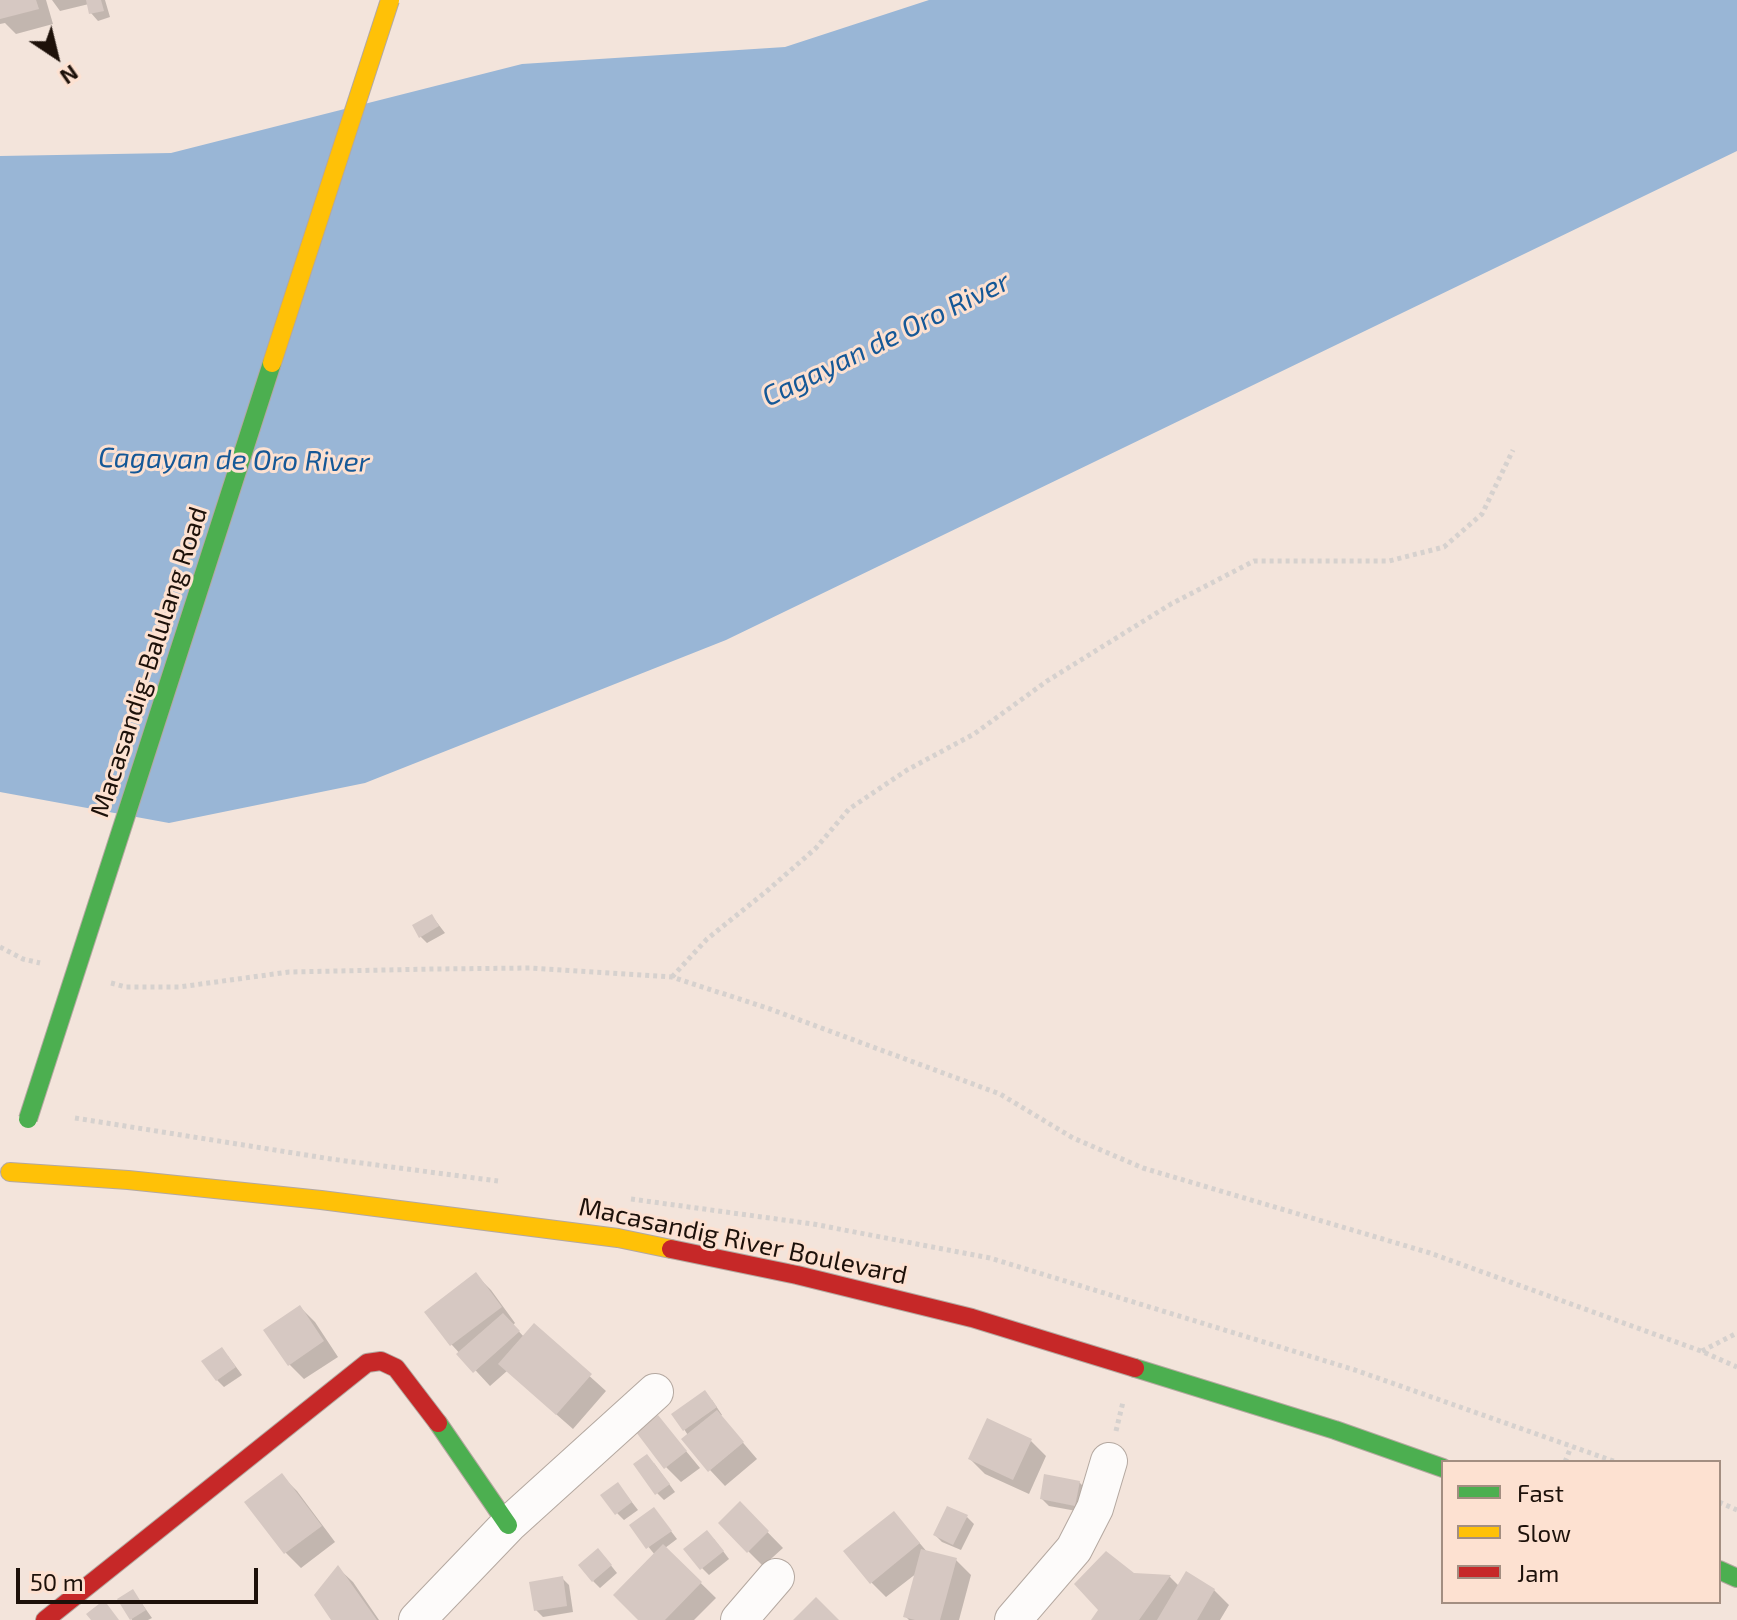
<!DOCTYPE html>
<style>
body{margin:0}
#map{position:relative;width:1737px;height:1620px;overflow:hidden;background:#f3e4db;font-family:"Exo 2",sans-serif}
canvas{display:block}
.legend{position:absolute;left:1441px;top:1460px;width:280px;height:144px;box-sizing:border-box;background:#fde1d1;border:2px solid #a38e81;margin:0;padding:10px 14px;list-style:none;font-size:24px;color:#1d110a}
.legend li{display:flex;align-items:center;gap:16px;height:40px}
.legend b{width:40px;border:2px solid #a38e81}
.north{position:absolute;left:16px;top:16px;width:80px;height:80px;-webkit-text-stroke:6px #fde1d1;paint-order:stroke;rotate:145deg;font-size:22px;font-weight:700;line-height:32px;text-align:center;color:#1d110a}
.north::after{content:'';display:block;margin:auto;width:28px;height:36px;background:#1d110a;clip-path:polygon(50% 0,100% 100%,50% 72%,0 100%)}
.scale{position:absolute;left:16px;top:1568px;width:242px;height:36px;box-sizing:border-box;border:4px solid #1d110a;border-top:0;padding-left:10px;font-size:24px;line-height:28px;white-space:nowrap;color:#1d110a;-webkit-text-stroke:6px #fde1d1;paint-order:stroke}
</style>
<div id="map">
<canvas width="1737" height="1620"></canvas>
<ul class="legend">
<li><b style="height:10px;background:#4caf50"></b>Fast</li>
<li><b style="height:10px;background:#ffc107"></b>Slow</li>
<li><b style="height:10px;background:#c62828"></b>Jam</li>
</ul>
<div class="north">N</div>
<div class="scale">50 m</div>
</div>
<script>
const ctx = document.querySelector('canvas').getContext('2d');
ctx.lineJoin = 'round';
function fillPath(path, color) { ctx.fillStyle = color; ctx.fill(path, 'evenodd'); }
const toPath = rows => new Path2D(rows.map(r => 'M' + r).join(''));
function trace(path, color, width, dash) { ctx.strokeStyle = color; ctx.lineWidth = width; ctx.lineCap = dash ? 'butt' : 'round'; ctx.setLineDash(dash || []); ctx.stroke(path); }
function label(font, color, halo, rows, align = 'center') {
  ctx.font = font + ' "Exo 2",sans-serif'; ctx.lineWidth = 6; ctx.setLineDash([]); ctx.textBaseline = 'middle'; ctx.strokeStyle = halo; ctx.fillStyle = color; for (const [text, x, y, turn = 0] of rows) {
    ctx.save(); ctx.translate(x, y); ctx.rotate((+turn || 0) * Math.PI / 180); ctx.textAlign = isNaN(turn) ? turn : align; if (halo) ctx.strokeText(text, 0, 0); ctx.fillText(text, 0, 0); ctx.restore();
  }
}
const water = toPath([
 [929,0,1737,0,1737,151,726,640,365,783,169,823,0,792,0,156,171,153,522,64,785,47]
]);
const shadow = toPath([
 [0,0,46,0,53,24,16,34,5,23,0,24],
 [52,0,105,0,110,17,98,21,91,13,89,4,60,11],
 [432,916,445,933,427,943,420,936],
 [476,1275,491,1290,515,1323,513,1325,524,1337,534,1326,606,1391,573,1429,507,1371,490,1386,452,1345,427,1312],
 [300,1307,315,1322,338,1357,304,1379,289,1364],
 [228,1356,242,1375,224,1387,217,1380],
 [712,1400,722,1415,720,1416,757,1459,725,1486,710,1470,684,1429],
 [658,1417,700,1468,681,1482,666,1467],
 [1031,1441,1046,1456,1029,1494,985,1474,970,1459],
 [654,1463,675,1492,664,1500,657,1493],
 [282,1476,297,1491,335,1542,301,1568,286,1553],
 [1079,1482,1086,1489,1082,1512,1049,1506,1042,1499],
 [624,1492,638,1510,624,1520,617,1513],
 [740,1504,783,1548,763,1566,720,1523],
 [654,1509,677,1539,665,1548,716,1598,694,1620,641,1620,655,1555,631,1525],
 [894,1513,928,1553,956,1560,971,1575,959,1620,909,1620,905,1616,917,1573,886,1597,871,1582],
 [967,1517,974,1524,961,1550,942,1542,935,1535],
 [714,1539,729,1559,709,1575,702,1568],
 [605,1558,617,1573,600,1588,593,1581],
 [338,1568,353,1582,379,1620,333,1620],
 [1133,1575,1170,1577,1180,1587,1214,1590,1229,1605,1220,1620,1095,1620,1101,1609],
 [562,1578,569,1585,573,1612,543,1617,536,1610],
 [133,1591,152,1618,148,1620,132,1620,119,1600]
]);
const building = toPath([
 [0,0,36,0,39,9,0,19],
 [86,0,101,0,104,11,89,14],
 [432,914,439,926,419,938,412,925],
 [476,1272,502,1307,450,1346,424,1312],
 [300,1305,324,1341,288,1366,263,1330],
 [503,1313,520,1331,473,1373,456,1354],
 [534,1323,592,1374,556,1415,498,1364],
 [222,1347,236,1367,216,1381,201,1361],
 [705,1390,717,1407,683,1431,671,1414],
 [717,1410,744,1442,708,1472,681,1439],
 [658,1415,687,1451,664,1469,636,1432],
 [987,1418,1032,1439,1013,1480,968,1459],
 [647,1454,670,1484,655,1495,633,1464],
 [282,1473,322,1526,284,1554,244,1502],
 [1044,1474,1080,1481,1075,1506,1040,1499],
 [618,1482,632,1502,615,1515,600,1495],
 [740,1501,769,1531,747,1553,718,1523],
 [947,1506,968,1515,953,1545,933,1535],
 [654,1507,672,1531,646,1549,629,1525],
 [894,1511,920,1543,870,1584,843,1551],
 [707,1530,724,1551,700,1570,683,1549],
 [663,1544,702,1582,665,1620,638,1620,613,1595],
 [598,1548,612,1565,592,1582,578,1565],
 [921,1549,957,1558,940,1620,915,1620,903,1617],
 [1106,1551,1134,1573,1171,1575,1139,1620,1091,1620,1098,1610,1074,1584],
 [338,1565,377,1620,331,1620,314,1595],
 [1186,1571,1215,1589,1197,1620,1157,1620],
 [563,1576,567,1606,534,1611,529,1582],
 [133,1589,146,1610,130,1620,117,1599],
 [816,1597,839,1620,793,1620],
 [104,1600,119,1620,91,1620,86,1614]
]);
const path = toPath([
 [0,947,23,959,40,963],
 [672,977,707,939,768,890,816,848,849,809,907,770,974,734,1047,681,1171,604,1254,561,1389,561,1444,547,1482,514,1513,450],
 [111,983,126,987,179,987,289,972,434,969,530,968,672,977,770,1009,1000,1094,1073,1138,1143,1168,1430,1253,1701,1351,1737,1367],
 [75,1118,331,1159,498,1181],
 [631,1199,813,1224,990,1258,1355,1370,1616,1462],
 [1702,1351,1737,1333],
 [1116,1431,1123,1402],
 [1565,1462,1571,1447],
 [1719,1502,1737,1510]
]);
const street = toPath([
 [417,1620,508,1525,655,1392],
 [739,1620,776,1577],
 [1013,1620,1074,1549,1095,1508,1109,1461]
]);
const fast = toPath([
 [1135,1368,1335,1430,1443,1468],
 [438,1423,508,1525],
 [1719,1570,1737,1578]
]);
const slow = toPath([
 [10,1172,128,1180,321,1200,618,1238,671,1249]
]);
const jam = toPath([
 [671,1249,797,1275,972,1318,1135,1368],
 [45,1620,367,1363,381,1361,396,1368,438,1423]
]);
const fastBridge = toPath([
 [28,1119,272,363]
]);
const slowBridge = toPath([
 [272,363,390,0]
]);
const streetNames = [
 ["Macasandig-Balulang Road",149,662,-72],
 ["Macasandig River Boulevard",743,1241,12]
];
const waterNames = [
 ["Cagayan de Oro River",886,339,-26],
 ["Cagayan de Oro River",234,460,1]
];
fillPath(water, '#99b6d6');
fillPath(shadow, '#0003');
fillPath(building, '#d6c8c2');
trace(street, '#b4a8a0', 38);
trace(fast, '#b4a8a0', 20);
trace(slow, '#b4a8a0', 20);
trace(jam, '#b4a8a0', 20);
trace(path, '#d6d1ce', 5, [4, 4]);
trace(street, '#fdfbfa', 36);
trace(fast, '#4caf50', 18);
trace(slow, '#ffc107', 18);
trace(jam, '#c62828', 18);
trace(fastBridge, '#b4a8a0', 20, []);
trace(slowBridge, '#b4a8a0', 20, []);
trace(fastBridge, '#4caf50', 18);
trace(slowBridge, '#ffc107', 18);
label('26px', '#1d110a', '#fde1d1', streetNames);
label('italic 28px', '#155897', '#fde1d1', waterNames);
</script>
